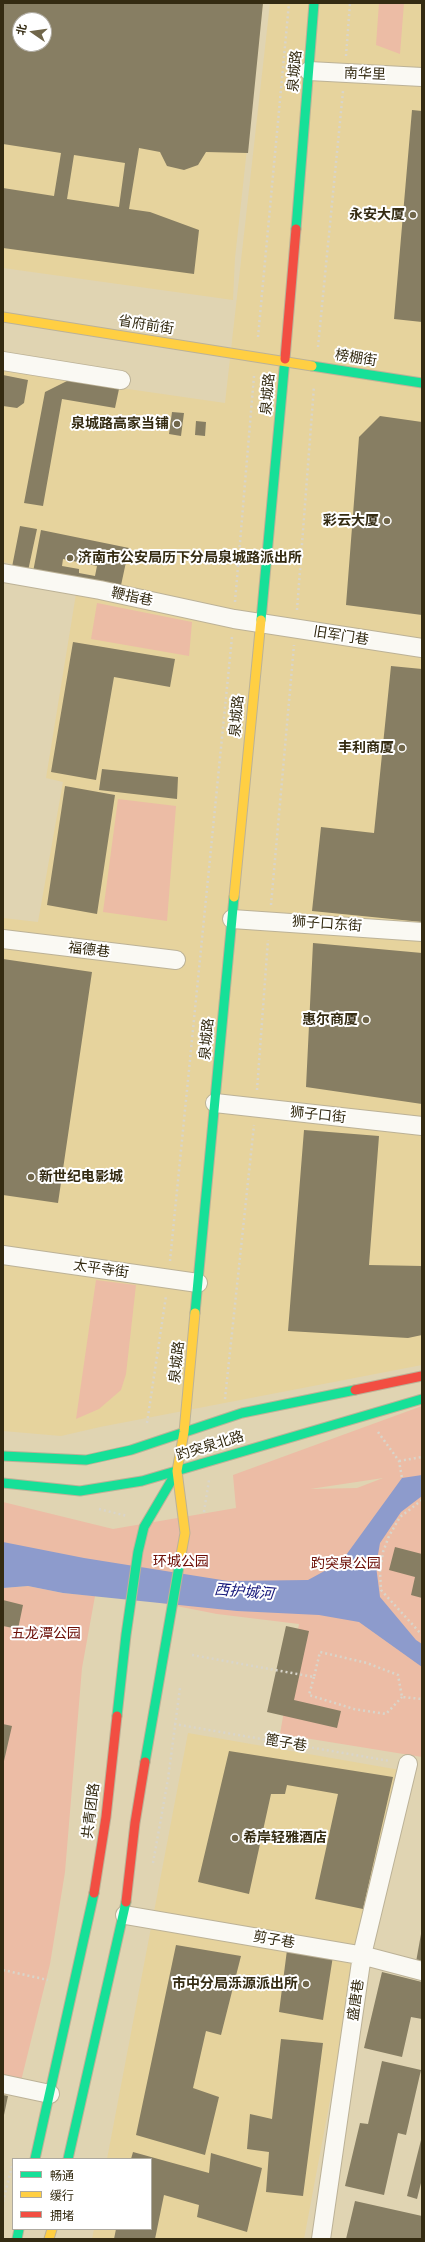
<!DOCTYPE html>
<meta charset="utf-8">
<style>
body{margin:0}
#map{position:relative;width:425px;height:2242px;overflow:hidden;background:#e0d4b2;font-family:Mulish,"Noto Sans SC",sans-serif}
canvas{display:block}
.frame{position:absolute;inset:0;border:4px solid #342b12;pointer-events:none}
.legend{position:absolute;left:12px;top:2158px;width:140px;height:72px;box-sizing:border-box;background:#fff;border:1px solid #aeaaa0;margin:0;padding:5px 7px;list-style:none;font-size:12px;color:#342b12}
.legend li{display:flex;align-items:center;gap:8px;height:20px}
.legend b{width:20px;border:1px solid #aeaaa0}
.north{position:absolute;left:12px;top:12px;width:40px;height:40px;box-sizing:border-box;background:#fff;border:1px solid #aeaaa0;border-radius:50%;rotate:283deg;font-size:11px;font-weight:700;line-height:16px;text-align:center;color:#342b12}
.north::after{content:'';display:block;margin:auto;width:14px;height:18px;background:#70664a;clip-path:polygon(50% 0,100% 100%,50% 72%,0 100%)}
</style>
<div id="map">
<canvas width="425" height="2242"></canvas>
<div class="frame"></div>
<ul class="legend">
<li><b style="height:5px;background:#16e098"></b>畅通</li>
<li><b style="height:5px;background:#ffcf43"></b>缓行</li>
<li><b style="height:5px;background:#f24e42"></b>拥堵</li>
</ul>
<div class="north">北</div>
</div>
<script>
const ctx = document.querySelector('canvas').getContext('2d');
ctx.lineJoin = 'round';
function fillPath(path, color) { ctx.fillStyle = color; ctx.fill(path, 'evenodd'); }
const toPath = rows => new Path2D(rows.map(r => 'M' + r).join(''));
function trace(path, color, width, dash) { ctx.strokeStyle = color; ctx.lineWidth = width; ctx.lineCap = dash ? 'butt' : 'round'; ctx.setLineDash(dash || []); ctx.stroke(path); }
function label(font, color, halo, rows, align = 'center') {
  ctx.font = font + ' Mulish,"Noto Sans SC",sans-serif'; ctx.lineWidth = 4; ctx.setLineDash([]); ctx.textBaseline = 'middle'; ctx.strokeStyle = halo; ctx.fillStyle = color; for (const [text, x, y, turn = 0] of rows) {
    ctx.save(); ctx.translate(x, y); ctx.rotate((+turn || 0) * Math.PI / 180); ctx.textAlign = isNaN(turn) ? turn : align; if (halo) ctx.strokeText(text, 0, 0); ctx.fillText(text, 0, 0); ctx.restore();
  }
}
const built = toPath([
 [3,3,263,3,235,258,233,300,3,268],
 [20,20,44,20,44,44,20,44],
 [270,3,422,3,422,1365,100,1427,61,1436,3,1431,3,918,38,922,63,782,46,778,76,594,201,617,203,602,121,586,12,567,12,564,3,562,3,371,225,403],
 [188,1733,400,1770,355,1967,304,2239,92,2239,94,2229,151,2229,151,2159,107,2159]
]);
const green = toPath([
 [379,3,404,3,400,54,376,45],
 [97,603,192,622,189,656,91,639],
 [118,799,176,806,167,921,103,912],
 [96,1280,136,1285,126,1374,121,1390,99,1409,76,1419],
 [422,1406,422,1757,280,1734,299,1624,217,1614,3,1572,3,1502,113,1529,236,1508,233,1475],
 [383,1478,357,1488,310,1489],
 [28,1586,63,1593,95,1596,82,1668,65,1872,50,1964,20,2085,3,2081,3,1588]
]);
const water = toPath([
 [422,1475,422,1496,401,1512,380,1543,376,1566,380,1597,416,1640,422,1644,422,1667,359,1622,319,1615,237,1611,63,1593,28,1586,3,1588,3,1542,84,1558,228,1581,308,1580,341,1562,402,1478]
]);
const building = toPath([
 [3,3,263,3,248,153,206,152,198,165,184,170,167,166,160,152,139,148,129,209,150,212,199,230,194,274,3,248,3,188,54,196,61,153,3,144],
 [20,20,44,20,44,44,20,44],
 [74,155,125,163,119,207,67,199],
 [412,110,422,111,422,322,394,319],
 [3,375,28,380,24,403,17,408,3,406],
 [69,380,119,389,115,408,62,399,43,506,24,503,45,392],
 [172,412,184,413,181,436,169,434],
 [380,416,422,422,422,615,346,605,359,437],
 [196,421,206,422,205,436,195,435],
 [20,526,37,529,28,571,12,567],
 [41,530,129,548,120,590,33,572],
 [63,559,97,566,95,576,79,573,79,569,62,566],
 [73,642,175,659,170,687,114,677,96,780,51,772],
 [391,666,422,669,422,922,312,911,321,827,374,833],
 [102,769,178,777,177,799,99,790],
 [65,786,115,795,97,914,47,905],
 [313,943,422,953,422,1104,306,1087],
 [3,959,92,972,58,1203,3,1195],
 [304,1130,379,1136,369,1265,422,1266,422,1335,408,1338,288,1331],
 [395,1547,422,1554,422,1598,411,1595,415,1577,389,1570],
 [3,1600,23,1605,18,1629,3,1626],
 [286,1626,309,1631,294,1700,341,1711,337,1728,267,1712],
 [3,1724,12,1726,4,1761,3,1761],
 [229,1751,393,1777,363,1909,315,1899,338,1794,287,1785,285,1794,271,1794,249,1894,198,1882],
 [421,1934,422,1934,422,1963,416,1962],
 [176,1945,241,1956,221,2035,206,2031,193,2088,219,2097,205,2155,136,2135],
 [287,1950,333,1956,323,2020,279,2012],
 [382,1972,422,1982,422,2019,411,2017,402,2057,364,2048],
 [281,2039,323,2043,303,2196,266,2192,269,2152,247,2149,250,2114,272,2119],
 [382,2061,421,2070,406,2135,398,2133,384,2195,345,2186,360,2123,368,2124],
 [3,2095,8,2096,4,2115,3,2115],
 [421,2140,422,2179,417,2199,407,2196],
 [133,2152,209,2173,211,2153,262,2168,247,2232,197,2217,199,2205,164,2195,155,2239,114,2239,116,2229,151,2229,151,2159,131,2159],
 [355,2201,422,2216,422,2239,346,2239]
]);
const path = toPath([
 [346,56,350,3],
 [258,337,289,3],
 [318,347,343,91],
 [235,602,254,376],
 [297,610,314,386],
 [271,905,294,645],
 [257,1090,268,940],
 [170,1261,232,637],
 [225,1399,254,1125],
 [147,1423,166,1296],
 [378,1432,399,1461,402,1478],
 [399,1461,422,1457],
 [422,1500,400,1517,389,1536,383,1552,380,1571,381,1590,422,1635],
 [99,1509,127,1516],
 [204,1512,209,1480],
 [192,1655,314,1677,320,1652,367,1663,398,1675,402,1697,422,1699],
 [314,1677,309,1695,354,1709,386,1714,402,1697],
 [174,1724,390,1761],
 [153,1863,168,1779,180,1688],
 [3,1970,48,1980],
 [3,2202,13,2162]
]);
const street = toPath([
 [309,71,422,77],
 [3,361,121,380],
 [3,573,100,590,234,619,422,648],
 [232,919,422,932],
 [3,939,176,960],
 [215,1103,422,1126],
 [3,1255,198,1283],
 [125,1915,365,1956,422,1971],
 [3,2084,50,2094],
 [321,2239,362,1955,408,1764]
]);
const fast = toPath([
 [296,229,314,3],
 [312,366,422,383],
 [261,620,285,359],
 [195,1313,234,897],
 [3,1456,86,1460,131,1450,242,1413,355,1390],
 [3,1483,80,1491,142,1481,422,1399],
 [117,1716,126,1635,138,1552,144,1527,177,1471],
 [145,1762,181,1555],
 [35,2159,94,1893],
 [68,2159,126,1902],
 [17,2239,19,2229]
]);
const slow = toPath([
 [3,317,312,366],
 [234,897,261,620],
 [181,1555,185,1533,177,1471,184,1432,195,1313],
 [49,2239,52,2229]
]);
const jam = toPath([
 [285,359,296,229],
 [355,1390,422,1376],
 [94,1893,106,1817,117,1716],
 [126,1902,135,1823,145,1762]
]);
const markers = [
 [413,215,4,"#70664a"],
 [177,424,4,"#70664a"],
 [387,521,4,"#70664a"],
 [70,558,4,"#70664a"],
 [402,748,4,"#70664a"],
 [366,1020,4,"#70664a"],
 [31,1177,4,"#70664a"],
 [235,1838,4,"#70664a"],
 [306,1984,4,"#70664a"]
];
const streetNames = [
 ["泉城路",295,71,-85],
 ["南华里",365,74,2],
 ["省府前街",146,325,9],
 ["榜棚街",356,358,9],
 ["泉城路",268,394,-85],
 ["鞭指巷",132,597,12],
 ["旧军门巷",341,636,9],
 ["泉城路",237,716,-85],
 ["狮子口东街",327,924,4],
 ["福德巷",89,950,7],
 ["泉城路",207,1039,-85],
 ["狮子口街",318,1115,6],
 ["太平寺街",101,1269,8],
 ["泉城路",177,1362,-84],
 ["趵突泉北路",210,1446,-17],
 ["篦子巷",286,1743,10],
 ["共青团路",91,1811,-83],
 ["剪子巷",274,1940,10],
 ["盛唐巷",356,2000,-82]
];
const poiNames = [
 ["永安大厦",405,215],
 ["泉城路高家当铺",169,424],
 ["彩云大厦",379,521],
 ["济南市公安局历下分局泉城路派出所",78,558,"left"],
 ["丰利商厦",394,748],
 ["惠尔商厦",358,1020],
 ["新世纪电影城",39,1177,"left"],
 ["希岸轻雅酒店",243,1838,"left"],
 ["市中分局泺源派出所",298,1984]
];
const parkNames = [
 ["环城公园",181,1562],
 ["趵突泉公园",346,1564],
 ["五龙潭公园",46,1634]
];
const waterNames = [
 ["西护城河",244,1592,5]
];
fillPath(built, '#e6d39d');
fillPath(green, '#ecbca5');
fillPath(water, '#8d9bcc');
fillPath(building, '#877e63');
trace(street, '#bcb297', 20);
trace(fast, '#bcb297', 11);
trace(slow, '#bcb297', 11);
trace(jam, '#bcb297', 11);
trace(path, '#d9d5ca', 2.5, [2, 3]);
trace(street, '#faf9f3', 18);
trace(fast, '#16e098', 9);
trace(slow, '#ffcf43', 9);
trace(jam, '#f24e42', 9);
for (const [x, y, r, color] of markers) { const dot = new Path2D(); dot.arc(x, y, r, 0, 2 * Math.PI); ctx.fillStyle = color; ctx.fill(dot); trace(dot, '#fff', 1.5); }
label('14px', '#342b12', '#fff', streetNames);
label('bold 14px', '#342b12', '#fff', poiNames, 'right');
label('14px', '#6c0e06', '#fff', parkNames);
label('italic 15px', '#14167a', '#fff', waterNames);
</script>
